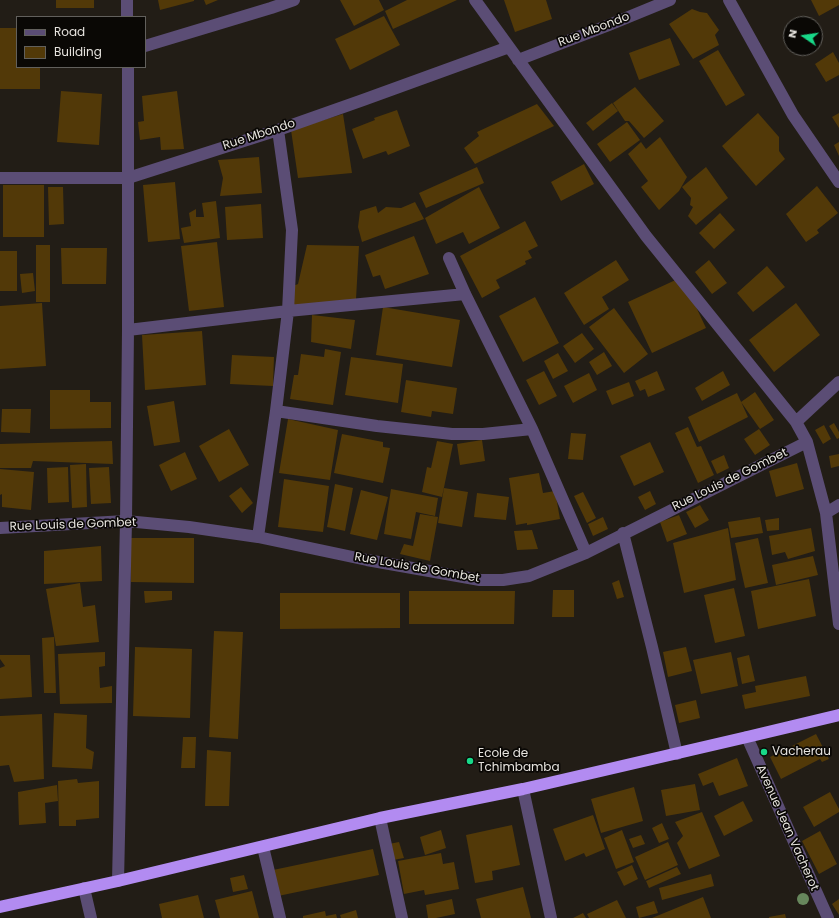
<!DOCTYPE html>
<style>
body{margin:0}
#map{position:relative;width:839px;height:918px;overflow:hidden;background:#221d16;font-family:Poppins,sans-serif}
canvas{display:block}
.legend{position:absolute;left:16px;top:16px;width:130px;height:52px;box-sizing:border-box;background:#0a0805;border:1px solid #62605c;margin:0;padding:5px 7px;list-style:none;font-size:12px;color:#e6e3de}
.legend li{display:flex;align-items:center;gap:8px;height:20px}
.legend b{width:20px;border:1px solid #62605c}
.north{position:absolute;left:783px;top:16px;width:40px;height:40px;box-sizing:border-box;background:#0a0805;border:1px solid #62605c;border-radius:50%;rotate:283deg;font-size:11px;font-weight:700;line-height:16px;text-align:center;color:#e6e3de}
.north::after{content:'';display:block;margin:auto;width:14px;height:18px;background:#18d989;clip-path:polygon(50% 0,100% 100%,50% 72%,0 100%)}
</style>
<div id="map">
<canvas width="839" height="918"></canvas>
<ul class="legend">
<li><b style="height:5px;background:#5b4d75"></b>Road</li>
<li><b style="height:11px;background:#523908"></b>Building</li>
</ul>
<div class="north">N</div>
</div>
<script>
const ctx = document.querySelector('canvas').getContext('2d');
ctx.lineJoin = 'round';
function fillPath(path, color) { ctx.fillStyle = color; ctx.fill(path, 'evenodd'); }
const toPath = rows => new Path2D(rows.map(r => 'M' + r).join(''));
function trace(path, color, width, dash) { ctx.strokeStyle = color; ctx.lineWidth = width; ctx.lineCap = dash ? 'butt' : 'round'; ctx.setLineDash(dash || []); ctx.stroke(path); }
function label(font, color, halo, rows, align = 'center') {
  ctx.font = font + ' Poppins,sans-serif'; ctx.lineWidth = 3.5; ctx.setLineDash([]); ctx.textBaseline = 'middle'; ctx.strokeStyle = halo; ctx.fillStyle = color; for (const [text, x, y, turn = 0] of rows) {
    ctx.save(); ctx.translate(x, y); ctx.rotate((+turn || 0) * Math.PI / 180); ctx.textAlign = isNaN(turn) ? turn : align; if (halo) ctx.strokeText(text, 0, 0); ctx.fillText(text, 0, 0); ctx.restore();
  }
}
const building = toPath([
 [56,0,94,0,94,8,56,8],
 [158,0,194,0,194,1,160,10],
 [204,0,218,0,206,5],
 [340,0,379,0,384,10,354,26],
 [407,0,457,0,393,29,385,11],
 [504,0,546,0,552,19,515,32],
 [811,0,839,0,839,5,819,16],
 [692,9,700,12,707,13,719,30,715,35,719,45,693,59,669,24],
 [384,16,400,45,350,70,335,39],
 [0,28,17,28,17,67,40,67,40,89,0,89],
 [670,38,680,65,639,80,629,53],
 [718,50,745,95,726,106,699,61],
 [833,52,839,63,839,75,826,82,815,64],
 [635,87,664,121,644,138,629,121,625,121,613,103],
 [61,91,102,94,99,145,57,142],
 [177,91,184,149,161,150,160,137,140,140,138,122,144,121,142,96],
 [612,103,618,111,593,131,586,123],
 [537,104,554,126,475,164,464,148,479,136,477,132],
 [397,110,410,146,388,155,386,151,363,159,352,129,375,120,374,118],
 [758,113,779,137,779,151,785,159,756,186,722,146],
 [839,113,839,128,832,117],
 [343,114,352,173,298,178,291,130],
 [627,122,640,140,610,162,597,144],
 [660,137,687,177,679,191,659,210,641,187,648,181,628,154,641,142,646,149],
 [839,142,839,156,834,145],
 [259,157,262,193,220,196,223,178,218,160],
 [584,164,594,184,561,201,551,182],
 [477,167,484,183,426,208,419,193],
 [706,167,728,198,696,225,688,216,693,207,690,205,691,198,682,187],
 [175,182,180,239,148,242,143,185],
 [3,185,44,185,44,237,3,237],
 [817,186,838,213,817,230,819,233,806,242,786,214],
 [48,187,63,187,64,224,49,225],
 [479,187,500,228,469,244,463,232,436,244,425,218],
 [216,201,220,238,184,243,181,228,191,226,189,213,196,209,196,217,204,217,202,203],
 [415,202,424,219,362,242,358,227,360,211,376,206,378,213,386,207,401,208],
 [261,204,263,238,227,240,225,207],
 [720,213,735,230,714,249,699,233],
 [525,221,538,246,528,251,532,258,525,261,526,264,496,280,500,288,482,298,460,256],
 [414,236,429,274,385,289,380,275,373,277,365,255],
 [217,242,224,307,189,311,181,246],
 [36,245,50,245,50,302,36,302],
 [307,245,359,246,356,299,293,306,293,286,298,284],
 [61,248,107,248,106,284,62,284],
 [0,251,17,251,17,291,0,291],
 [616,260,629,280,602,297,609,309,584,325,564,293],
 [709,260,727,283,712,294,695,272],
 [767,266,785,287,753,312,737,293],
 [33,273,35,291,22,293,20,274],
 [682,277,706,328,652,353,628,302],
 [535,297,559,343,523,362,499,316],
 [42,303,46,366,0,369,0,306],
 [796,303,820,335,774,372,749,340],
 [383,307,460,320,452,367,376,355],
 [614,308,648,354,624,373,589,327],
 [312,315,355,320,351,349,311,342],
 [202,331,206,385,145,390,142,335],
 [582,333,594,349,575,363,563,346],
 [325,349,341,352,333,405,290,399,294,375,298,375,301,354,324,357],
 [604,352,612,366,597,375,589,362],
 [558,353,568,371,553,379,544,361],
 [232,355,274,357,273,386,230,384],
 [351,357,403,364,398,403,345,395],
 [544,371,557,396,539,405,526,380],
 [657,371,665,390,648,397,645,389,640,391,635,381],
 [723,371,730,385,702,401,695,388],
 [589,373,597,390,573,403,564,386],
 [406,380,457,388,453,414,432,411,431,417,401,412],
 [629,382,634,396,612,405,606,391],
 [50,390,90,390,90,402,111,402,111,428,50,429],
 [755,392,774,420,760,429,741,402],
 [737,393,748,417,699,442,688,417],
 [174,401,180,442,154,446,147,406],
 [2,409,31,409,30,433,1,432],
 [288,419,338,430,330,480,279,473],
 [834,423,839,432,839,438,837,439,829,426],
 [824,425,831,439,823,444,815,430],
 [688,427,697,447,701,446,714,475,698,483,675,433],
 [229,429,249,465,219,482,199,446],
 [759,429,770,445,755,455,744,439],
 [571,433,586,434,583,460,568,459],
 [342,434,383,442,383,447,390,448,383,483,334,473],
 [482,440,485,461,460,465,457,444],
 [112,441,113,464,33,461,31,468,0,468,0,444],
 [437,441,453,444,442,497,422,492,427,467,431,468],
 [650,442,664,472,634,486,620,456],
 [185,452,197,479,171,491,159,465],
 [839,454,839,466,831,468,829,456],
 [724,455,729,468,717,474,711,461],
 [797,463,804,489,776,497,769,471],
 [86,464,87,507,72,508,70,465],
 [68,467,69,502,48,503,47,468],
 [109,467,111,503,91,504,89,468],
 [0,469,34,472,31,510,2,507,2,494,0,495],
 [539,473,543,493,555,491,560,519,527,525,527,523,516,525,509,478],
 [284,479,329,486,323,532,278,527],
 [335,484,353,488,345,531,327,527],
 [241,487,253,503,242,513,229,496],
 [444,488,468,492,462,527,438,523],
 [391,489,438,498,435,516,416,512,411,539,384,534],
 [361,490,388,497,377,540,350,534],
 [650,491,656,504,645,510,638,497],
 [583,492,596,518,587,523,574,496],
 [477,493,509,497,506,520,474,517],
 [700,505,709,520,695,528,686,512],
 [420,514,438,517,430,561,400,554,404,544,413,546],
 [679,515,687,534,667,542,660,522],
 [603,517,608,529,593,536,588,524],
 [760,517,763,533,731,538,728,522],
 [779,518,779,530,767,531,765,520],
 [728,528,736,580,684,593,673,543],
 [811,528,815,551,788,559,785,552,772,555,769,536],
 [532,530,538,549,517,550,514,531],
 [131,538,194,538,194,583,131,582],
 [758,538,768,583,745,588,735,543],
 [101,546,102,581,44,584,44,551],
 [813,556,818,575,776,585,772,565],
 [809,579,816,616,758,629,751,591],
 [619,580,624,597,617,599,612,583],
 [80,583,83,607,95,605,99,642,56,646,46,589],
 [734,588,745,636,715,643,704,595],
 [553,590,574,590,574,617,552,617],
 [144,591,172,591,172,600,145,603],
 [409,591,515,591,514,624,409,624],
 [280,593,400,593,400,628,280,629],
 [214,631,243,632,238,739,209,737],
 [54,637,56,693,44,693,42,638],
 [135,647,192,649,190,718,133,716],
 [686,647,692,671,668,677,663,652],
 [105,652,105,666,99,667,100,688,112,686,112,703,60,704,58,654],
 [731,652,738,686,701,694,693,660],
 [0,655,30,655,32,697,0,699,0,668,5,666,0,659],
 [749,655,755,681,742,684,737,658],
 [806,676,810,696,745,709,742,695,756,692,755,686],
 [696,700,700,718,679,723,675,705],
 [54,713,87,715,86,748,94,752,92,769,52,767],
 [42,714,44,779,14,782,9,765,0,766,0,716],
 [816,734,829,759,822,762,820,759,781,779,770,757],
 [183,737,196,737,195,768,181,768],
 [207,750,231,752,229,806,205,806],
 [737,758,748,786,719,796,713,782,703,786,698,774],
 [77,779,78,783,99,781,99,818,76,820,76,826,59,826,58,781],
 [695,784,700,810,666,816,661,790],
 [57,785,58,801,45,803,46,823,19,825,18,792],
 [634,787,643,821,601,833,591,799],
 [830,792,839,809,839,812,814,827,803,807],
 [743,801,753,821,724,836,714,816],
 [702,812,720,856,689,869,677,843,683,836,675,822],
 [593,815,605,849,586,857,584,853,565,861,553,829],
 [662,823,669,839,659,843,652,828],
 [512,825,520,865,492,871,493,880,475,883,466,835],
 [441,830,446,848,425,855,420,837],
 [622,830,634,862,616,869,604,838],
 [820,831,837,864,819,874,802,841],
 [641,835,645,844,633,848,629,839],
 [399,842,404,858,393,860,389,844],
 [668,842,678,865,645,880,635,857],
 [373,849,379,875,278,896,273,870],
 [441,853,443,864,454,862,459,889,425,895,424,890,404,894,398,861],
 [632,865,638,879,624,886,617,872],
 [677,867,681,874,649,888,646,881],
 [711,874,714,886,662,900,659,888],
 [244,875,248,889,233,892,230,878],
 [523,887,531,918,481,918,476,899],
 [252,891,259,918,220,918,215,900],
 [198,895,204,918,162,918,159,904],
 [703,897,711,918,652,918],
 [452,899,455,914,436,918,428,918,426,905],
 [839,899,839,915,832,904],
 [617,900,626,918,589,918,587,914],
 [654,901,658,913,639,918,636,907],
 [356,910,358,918,341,918,340,915],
 [325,911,326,916,336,914,337,918,303,918,303,916],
 [583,913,586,918,573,918],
 [785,914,786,918,769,918,769,917]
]);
const street = toPath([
 [127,0,127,17],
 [475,0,646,236,796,422,807,442,826,513,839,624],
 [729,0,793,115,839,182],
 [145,46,271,8,294,0],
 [518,60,609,25,670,0],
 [0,178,128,178,278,130,363,100,509,47],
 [449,258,465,294,532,429,586,553],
 [128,330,288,311,465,294],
 [276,411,377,426,452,434,483,434,532,429],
 [796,422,839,382],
 [826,513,839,505],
 [0,528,126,521,189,527,258,537,367,560,480,580,503,580,529,576,586,553,807,442],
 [623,533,652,647,677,754],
 [258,537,276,411,288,311,292,230,278,130],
 [747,737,828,918],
 [523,789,551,918],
 [380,818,402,918],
 [263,847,280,918],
 [118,881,126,521,128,330,128,67],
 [84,888,91,918]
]);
const highway = toPath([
 [0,907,118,881,380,818,523,789,747,737,839,715]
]);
const trees = [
 [803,899]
];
const markers = [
 [764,752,4,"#18d989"],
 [470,761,4,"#18d989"]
];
const streetNames = [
 ["Rue Mbondo",594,30,-21],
 ["Rue Mbondo",259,135,-18],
 ["Rue Louis de Gombet",730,480,-26],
 ["Rue Louis de Gombet",73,525,-2],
 ["Rue Louis de Gombet",417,568,10],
 ["Avenue Jean Vacherot",787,828,66]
];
const poiNames = [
 ["Vacherau",772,752],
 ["Ecole de",478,754],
 ["Tchimbamba",478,768]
];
fillPath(building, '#523908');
trace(street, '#5b4d75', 12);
trace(highway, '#b28bf1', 12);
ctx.fillStyle = '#67875c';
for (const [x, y] of trees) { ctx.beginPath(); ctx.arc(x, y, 6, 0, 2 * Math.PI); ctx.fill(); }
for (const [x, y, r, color] of markers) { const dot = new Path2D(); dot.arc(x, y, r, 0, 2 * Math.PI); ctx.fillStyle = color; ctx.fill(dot); trace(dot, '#0a0805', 1.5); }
label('12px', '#e6e3de', '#0a0805', streetNames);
label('12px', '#e6e3de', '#0a0805', poiNames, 'left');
</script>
